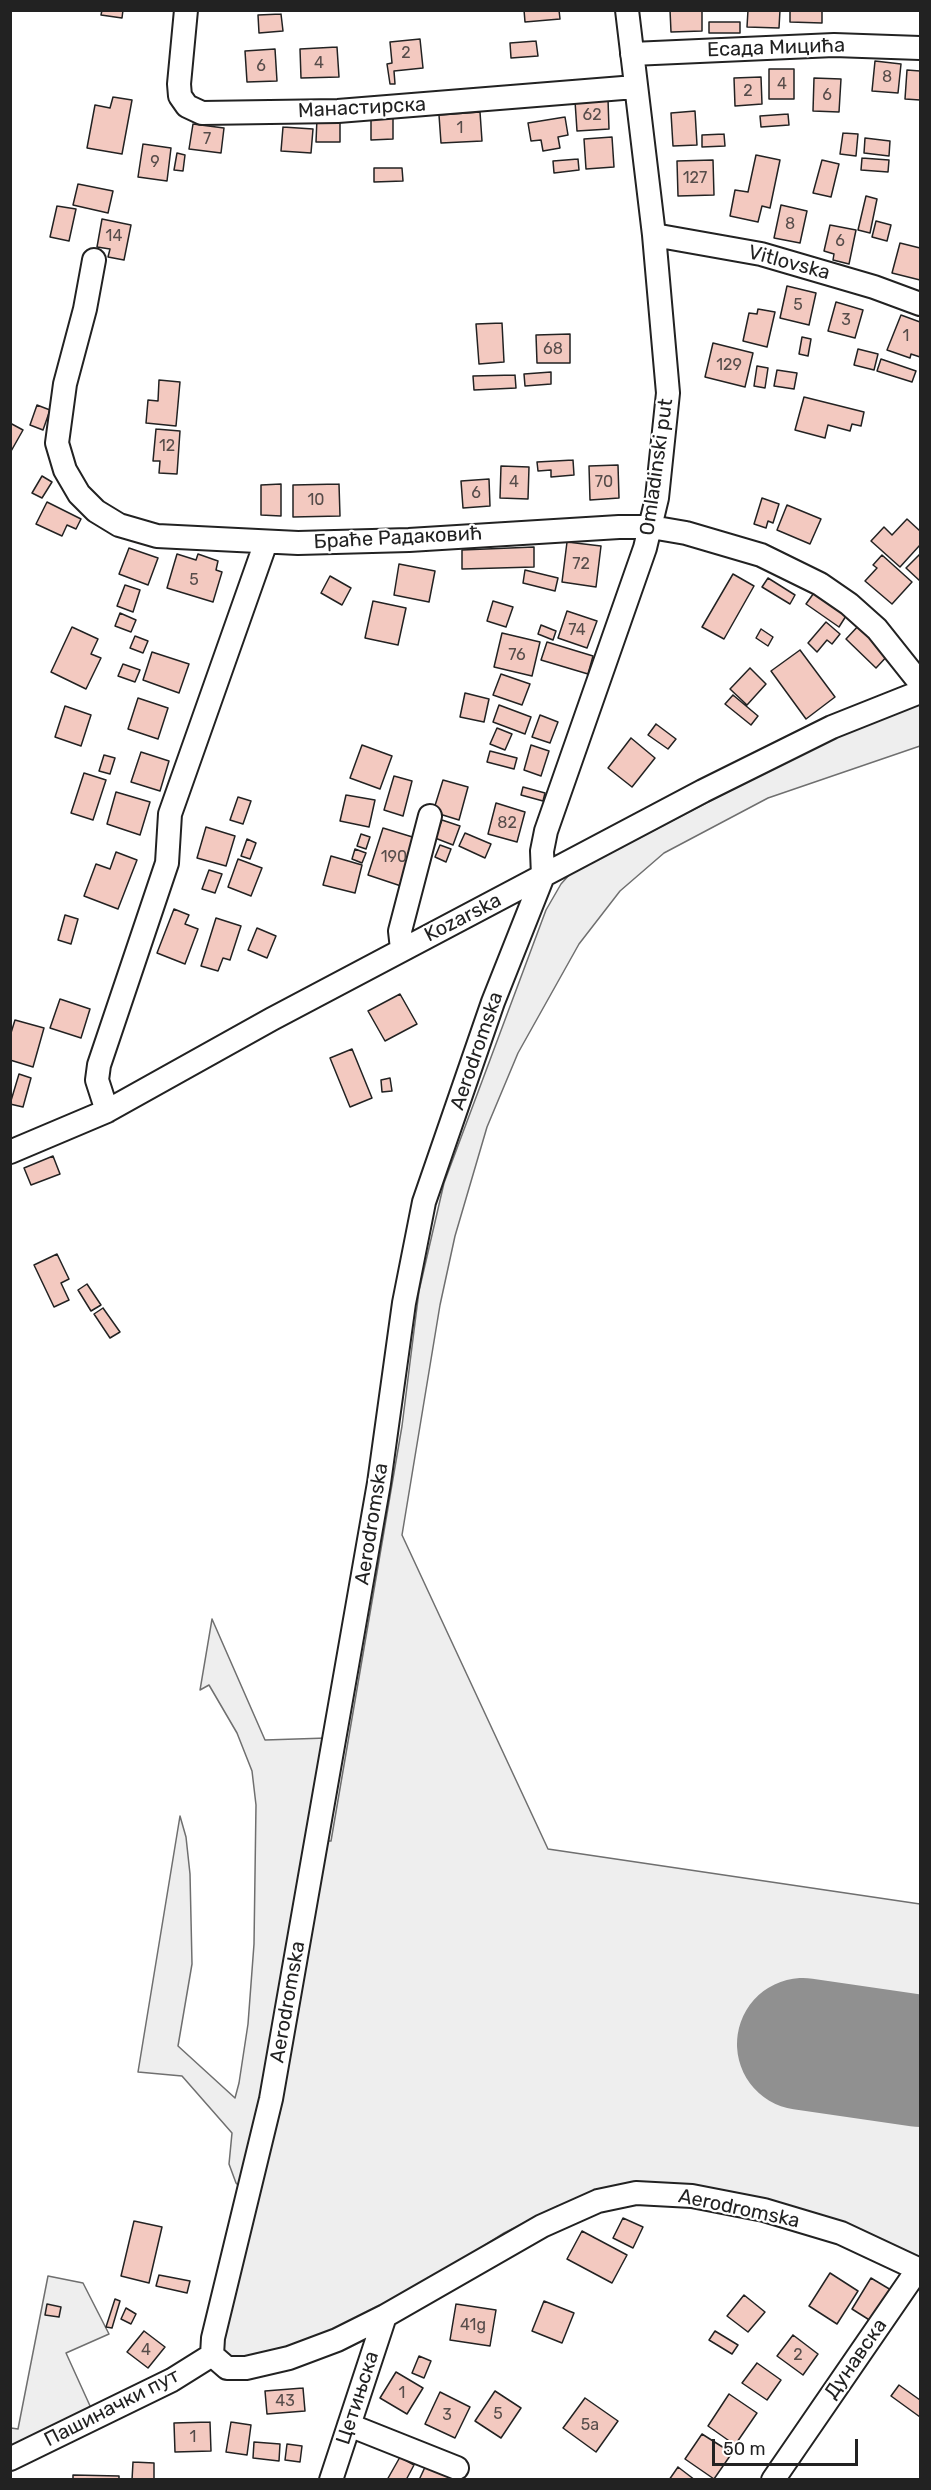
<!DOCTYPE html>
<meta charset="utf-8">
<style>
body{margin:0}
#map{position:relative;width:931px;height:2490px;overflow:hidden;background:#fff;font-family:Rubik,sans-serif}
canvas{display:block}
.frame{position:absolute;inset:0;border:12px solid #222;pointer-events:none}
.scale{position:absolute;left:712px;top:2439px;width:146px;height:27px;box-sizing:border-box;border:3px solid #222;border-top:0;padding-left:8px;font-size:18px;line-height:21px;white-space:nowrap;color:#222;-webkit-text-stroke:4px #fff;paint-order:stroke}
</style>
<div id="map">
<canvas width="931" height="2490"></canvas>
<div class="frame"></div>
<div class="scale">50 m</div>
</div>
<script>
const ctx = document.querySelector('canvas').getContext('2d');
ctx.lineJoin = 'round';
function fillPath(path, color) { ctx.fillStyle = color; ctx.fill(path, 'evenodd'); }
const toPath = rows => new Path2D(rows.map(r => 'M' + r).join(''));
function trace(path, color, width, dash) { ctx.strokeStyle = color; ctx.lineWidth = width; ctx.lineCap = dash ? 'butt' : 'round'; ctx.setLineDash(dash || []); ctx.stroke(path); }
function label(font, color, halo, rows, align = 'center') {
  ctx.font = font + ' Rubik,sans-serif'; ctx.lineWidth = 4.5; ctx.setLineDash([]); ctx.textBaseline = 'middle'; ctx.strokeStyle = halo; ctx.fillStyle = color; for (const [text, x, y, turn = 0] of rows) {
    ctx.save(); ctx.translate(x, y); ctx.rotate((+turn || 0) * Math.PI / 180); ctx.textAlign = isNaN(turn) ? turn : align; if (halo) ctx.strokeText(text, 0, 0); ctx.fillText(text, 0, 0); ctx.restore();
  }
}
const green = toPath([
 [920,695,920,746,768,798,664,853,620,891,579,944,518,1053,487,1127,455,1236,440,1305,402,1535,548,1849,920,1904,920,2262,903,2253,619,2189,558,2206,504,2233,415,2290,298,2348,231,2361,222,2349,240,2264,280,2112,325,1841,331,1841,402,1426,419,1291,444,1183,546,910,561,884,570,874,848,729,920,695],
 [212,1619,265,1740,327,1738,243,2190,236,2183,229,2164,232,2133,182,2076,138,2072,180,1816,186,1837,190,1874,192,1964,178,2046,235,2098,239,2083,248,2024,254,1944,256,1805,252,1771,237,1733,209,1685,200,1690,212,1619],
 [48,2276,83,2283,109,2334,66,2353,91,2408,11,2446,11,2428,18,2429,48,2276]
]);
const runway = toPath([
 [803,2044,920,2061]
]);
const building = toPath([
 [102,10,123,10,122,18,101,15,102,10],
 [524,10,559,10,560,19,525,22,524,10],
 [670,10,702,10,702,31,671,32,670,10],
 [748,10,780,10,779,28,747,27,748,10],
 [790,10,822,10,822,23,790,22,790,10],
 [281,14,283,31,259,33,258,15,281,14],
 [709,22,740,22,740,33,709,33,709,22],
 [420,39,423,68,394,71,395,84,390,84,387,64,392,63,390,42,420,39],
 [536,41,538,56,511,58,510,43,536,41],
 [337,47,339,77,301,78,300,49,337,47],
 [275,49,277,81,247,82,245,51,275,49],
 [875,61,901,64,898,93,872,91,875,61],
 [769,69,794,69,794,99,769,99,769,69],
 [907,70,920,71,920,100,905,99,907,70],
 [761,77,762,104,735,106,734,78,761,77],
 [814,78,841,79,839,112,813,111,814,78],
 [113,97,132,100,122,154,87,148,95,105,110,108,113,97],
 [608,99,609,129,577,131,575,101,608,99],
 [393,111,393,139,371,140,371,112,393,111],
 [695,111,697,145,673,146,671,113,695,111],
 [480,112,482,141,441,143,439,115,480,112],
 [788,114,789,125,761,127,760,116,788,114],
 [565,117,568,135,558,137,560,148,543,151,541,140,531,141,528,123,565,117],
 [317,118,340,119,340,142,316,142,317,118],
 [193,124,224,128,221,153,189,149,193,124],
 [283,127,313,129,311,153,281,151,283,127],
 [843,133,858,134,856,156,840,154,843,133],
 [724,134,725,146,702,147,702,135,724,134],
 [612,137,614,167,586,169,584,139,612,137],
 [865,138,890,141,889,156,864,153,865,138],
 [143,144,171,148,167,181,138,177,143,144],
 [177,153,185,155,183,171,174,170,177,153],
 [756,155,780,160,770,208,762,206,758,222,730,216,735,190,748,192,756,155],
 [862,158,889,160,888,172,861,170,862,158],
 [578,159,579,170,554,173,553,161,578,159],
 [713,160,714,195,678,196,677,161,713,160],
 [822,160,839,164,831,197,813,193,822,160],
 [374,168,402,168,403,181,374,182,374,168],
 [78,184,113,191,108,213,73,205,78,184],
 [866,196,877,199,870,233,858,230,866,196],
 [781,205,807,211,800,243,774,238,781,205],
 [57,206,76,209,69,241,50,237,57,206],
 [102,219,131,225,124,260,108,257,110,249,97,247,102,219],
 [876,221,891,225,887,241,872,237,876,221],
 [830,225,856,230,849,264,833,260,834,254,824,251,830,225],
 [900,243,920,248,920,280,892,273,900,243],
 [787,286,816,293,809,325,780,318,787,286],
 [836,302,863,310,855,338,828,331,836,302],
 [758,309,775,312,767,347,743,341,749,313,757,314,758,309],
 [901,315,920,322,920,357,911,354,910,358,887,350,901,315],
 [502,323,504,362,479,364,476,324,502,323],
 [570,334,570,363,537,363,536,335,570,334],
 [802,337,811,339,808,356,799,354,802,337],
 [713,343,753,353,745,387,705,377,713,343],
 [858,349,878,354,874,370,854,365,858,349],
 [881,359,916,371,912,382,877,371,881,359],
 [757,366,768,368,765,388,754,386,757,366],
 [777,370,797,373,794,389,774,386,777,370],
 [551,372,551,384,525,386,524,374,551,372],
 [515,375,516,388,474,390,473,376,515,375],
 [159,380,180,382,176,426,146,423,148,400,158,401,159,380],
 [804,397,864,412,861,426,852,424,850,431,828,425,825,438,795,430,804,397],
 [37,405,50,410,43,430,30,425,37,405],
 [10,423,23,430,10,453,10,423],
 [156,429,180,431,177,474,159,473,160,461,153,461,156,429],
 [573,460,574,475,551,477,551,470,538,471,537,462,573,460],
 [618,465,619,498,590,500,589,466,618,465],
 [501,466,529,467,528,499,500,498,501,466],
 [42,476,52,482,42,498,32,493,42,476],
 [489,479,490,506,463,508,461,481,489,479],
 [281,484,281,516,261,515,261,485,281,484],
 [339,484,340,516,293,517,293,485,339,484],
 [762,498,779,504,773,523,768,521,766,528,754,524,762,498],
 [47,502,81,519,76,529,67,525,62,536,36,524,47,502],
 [787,505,821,519,810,544,777,530,787,505],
 [907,519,920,531,920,545,900,567,871,541,884,527,892,535,907,519],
 [567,542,601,546,596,587,562,582,567,542],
 [534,547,534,567,462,569,462,550,534,547],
 [129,548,158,558,148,585,119,574,129,548],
 [177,554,196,560,198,554,218,561,216,570,222,572,213,602,167,588,177,554],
 [920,554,920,581,906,568,920,554],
 [882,555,912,582,892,604,865,581,877,568,873,565,882,555],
 [399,564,435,571,429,602,394,595,399,564],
 [525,570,558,578,555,591,523,583,525,570],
 [733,574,754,586,724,639,702,627,733,574],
 [330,576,351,588,342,605,321,593,330,576],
 [768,578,795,595,790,604,762,587,768,578],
 [125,585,140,590,133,612,117,606,125,585],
 [816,590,834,603,831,606,846,616,839,627,806,604,816,590],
 [373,601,406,608,398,645,365,638,373,601],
 [493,601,513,607,506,627,487,621,493,601],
 [567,611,597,621,587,648,558,638,567,611],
 [120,613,136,620,131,632,115,626,120,613],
 [826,622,840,634,832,644,827,640,817,652,808,643,826,622],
 [860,624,891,652,876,668,846,639,860,624],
 [541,625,556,631,553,640,538,634,541,625],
 [72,627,98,639,91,654,101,658,86,689,51,672,72,627],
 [761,629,773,637,768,646,756,638,761,629],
 [502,633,540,642,532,676,494,667,502,633],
 [135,636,148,641,143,653,130,648,135,636],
 [547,642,593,656,588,674,541,660,547,642],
 [800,650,835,697,806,719,771,671,800,650],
 [152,652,189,664,179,693,143,680,152,652],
 [123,664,140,670,135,682,118,676,123,664],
 [750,668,766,684,747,705,730,689,750,668],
 [501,674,530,684,522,705,493,695,501,674],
 [465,693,489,699,484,722,460,717,465,693],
 [733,695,758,716,751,725,725,704,733,695],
 [138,698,168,708,158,739,128,729,138,698],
 [499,705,531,717,525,734,493,722,499,705],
 [65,706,91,715,81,746,55,737,65,706],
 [540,715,558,722,550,743,532,737,540,715],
 [656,724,676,739,668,749,648,735,656,724],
 [497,728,512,734,505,750,490,744,497,728],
 [631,738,655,758,632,787,608,768,631,738],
 [362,745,392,756,380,789,350,778,362,745],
 [531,745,549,751,541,776,524,770,531,745],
 [490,751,517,758,514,769,487,762,490,751],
 [141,752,169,761,160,791,131,782,141,752],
 [104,755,115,758,110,774,99,771,104,755],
 [84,773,106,780,93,820,71,813,84,773],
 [394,776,412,781,403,816,384,810,394,776],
 [443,780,468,787,459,820,433,812,443,780],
 [523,787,545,793,543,801,521,795,523,787],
 [116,792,150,802,140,835,107,824,116,792],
 [346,795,375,800,369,827,340,821,346,795],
 [238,797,251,801,243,824,230,820,238,797],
 [496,803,525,812,517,842,488,834,496,803],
 [442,820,460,826,453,845,435,838,442,820],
 [206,827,235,836,226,866,197,858,206,827],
 [383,828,419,839,404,887,368,875,383,828],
 [465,833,491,844,485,858,459,846,465,833],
 [361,834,370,837,366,849,357,846,361,834],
 [247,839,256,843,250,859,241,856,247,839],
 [440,845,451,849,446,862,435,857,440,845],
 [355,849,366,853,362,863,352,859,355,849],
 [116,852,137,860,118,909,84,896,96,864,110,869,116,852],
 [331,856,362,865,355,893,323,885,331,856],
 [238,859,262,868,251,896,228,887,238,859],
 [209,870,222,874,215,893,202,889,209,870],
 [174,909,189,915,185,924,198,929,185,964,157,953,174,909],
 [65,915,78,919,71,944,58,940,65,915],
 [216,918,241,926,230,960,223,958,218,971,201,966,216,918],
 [257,928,276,936,267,958,248,950,257,928],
 [400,994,417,1024,385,1041,368,1011,400,994],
 [60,999,90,1009,81,1038,50,1028,60,999],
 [15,1020,44,1028,33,1067,10,1060,10,1036,15,1020],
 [352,1049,372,1098,350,1107,330,1058,352,1049],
 [19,1074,31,1078,23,1107,10,1104,19,1074],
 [390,1078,392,1091,382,1092,381,1080,390,1078],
 [53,1156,60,1174,31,1185,24,1168,53,1156],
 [57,1254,69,1279,61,1283,69,1300,54,1307,34,1265,57,1254],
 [87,1284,101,1305,91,1311,78,1290,87,1284],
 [103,1308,120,1332,110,1338,94,1314,103,1308],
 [623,2218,643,2227,633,2248,613,2238,623,2218],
 [134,2221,162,2227,149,2283,121,2276,134,2221],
 [582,2231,627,2255,612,2283,567,2259,582,2231],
 [830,2273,858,2291,837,2324,809,2306,830,2273],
 [159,2275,190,2281,187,2293,156,2286,159,2275],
 [871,2278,891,2290,871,2321,852,2309,871,2278],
 [744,2295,765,2312,748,2332,727,2316,744,2295],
 [115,2299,120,2301,112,2328,106,2327,115,2299],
 [544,2301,574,2313,562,2343,532,2331,544,2301],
 [47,2304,61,2307,59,2317,45,2315,47,2304],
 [456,2304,496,2310,490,2346,450,2340,456,2304],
 [126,2308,136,2314,131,2324,121,2319,126,2308],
 [144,2331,165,2347,148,2368,127,2352,144,2331],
 [715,2331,738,2345,732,2354,709,2340,715,2331],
 [793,2335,818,2354,803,2375,777,2356,793,2335],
 [419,2356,431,2361,424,2378,412,2373,419,2356],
 [757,2363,781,2380,767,2400,742,2383,757,2363],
 [396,2372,423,2388,407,2414,380,2398,396,2372],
 [899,2385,920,2400,920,2417,891,2396,899,2385],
 [303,2388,305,2411,267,2414,265,2391,303,2388],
 [495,2391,521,2408,501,2438,475,2421,495,2391],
 [440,2392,470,2407,455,2438,425,2424,440,2392],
 [729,2394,757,2413,735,2445,708,2426,729,2394],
 [585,2398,618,2421,596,2452,563,2428,585,2398],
 [210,2422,211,2451,175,2452,174,2423,210,2422],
 [231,2422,251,2425,247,2455,226,2452,231,2422],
 [702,2434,732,2453,714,2479,685,2459,702,2434],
 [254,2442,280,2444,279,2461,253,2458,254,2442],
 [287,2444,302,2446,300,2462,285,2460,287,2444],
 [400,2457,414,2465,406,2480,387,2480,400,2457],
 [133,2462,154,2463,154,2480,132,2480,133,2462],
 [426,2465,455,2478,454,2480,419,2480,426,2465],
 [678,2467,695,2480,669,2480,678,2467],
 [73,2475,119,2476,119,2480,73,2480,73,2475]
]);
const minor = toPath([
 [186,10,179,84,180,96,187,106,202,113,338,111,635,87],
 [627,10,654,235,668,393,657,498,645,548,546,831,542,851,543,876,493,1002,424,1202,404,1303,379,1483,271,2099,213,2338,212,2355,227,2368,246,2368,289,2358,337,2340,385,2316,542,2226,598,2201,636,2193,692,2196,764,2210,841,2233,920,2270],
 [632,54,834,45,920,48],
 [654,235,761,254,874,287,920,304],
 [94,260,85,309,65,384,57,443,65,470,79,494,96,511,119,525,157,536,298,543,409,540,619,527,651,527,686,533,761,555,820,584,849,604,877,629,920,683],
 [402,949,400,931,430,816],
 [107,1111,97,1080,99,1065,167,863,170,814,266,542],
 [10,1152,107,1111,272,1019,703,791,832,727,920,692],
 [349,2425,457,2468],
 [10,2459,172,2380,212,2355],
 [331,2480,385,2316],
 [773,2480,918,2269]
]);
const numberNames = [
 ["2",406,53],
 ["4",319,63],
 ["6",261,66],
 ["8",887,77],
 ["4",782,84],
 ["2",748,91],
 ["6",827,95],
 ["62",592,115],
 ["1",460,128],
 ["7",207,139],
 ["9",155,162],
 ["127",695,178],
 ["8",790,224],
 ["14",114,236],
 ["6",840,241],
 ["5",798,305],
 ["3",846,320],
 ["1",906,336],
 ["68",553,349],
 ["129",729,365],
 ["12",167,446],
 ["4",514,482],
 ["70",604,482],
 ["6",476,493],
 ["10",316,500],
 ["72",581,564],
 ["5",194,580],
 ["74",577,630],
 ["76",517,655],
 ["82",507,823],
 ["190",394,857],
 ["41g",473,2325],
 ["4",146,2350],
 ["2",798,2355],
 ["1",402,2393],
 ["43",285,2401],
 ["5",498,2414],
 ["3",447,2415],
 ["5a",590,2425],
 ["1",193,2437]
];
const streetNames = [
 ["Есада Мицића",776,48,-2],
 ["Манастирска",362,108,-3],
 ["Vitlovska",789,263,15],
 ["Omladinski put",657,467,-82],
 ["Браће Радаковић",398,538,-3],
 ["Kozarska",463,918,-27],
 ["Aerodromska",477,1051,-71],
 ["Aerodromska",372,1524,-81],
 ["Aerodromska",288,2002,-80],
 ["Aerodromska",739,2209,12],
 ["Дунавска",856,2359,-55],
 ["Цетињска",358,2398,-72],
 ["Пашиначки пут",112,2408,-27]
];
fillPath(green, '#eee');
trace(green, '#6f6f6f', 1.5);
trace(runway, '#909090', 132);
fillPath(building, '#f3c9c0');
trace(building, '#222', 1.5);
trace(minor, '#222', 26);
trace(minor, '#fff', 22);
label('16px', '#564c4a', null, numberNames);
label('20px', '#222', '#fff', streetNames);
</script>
